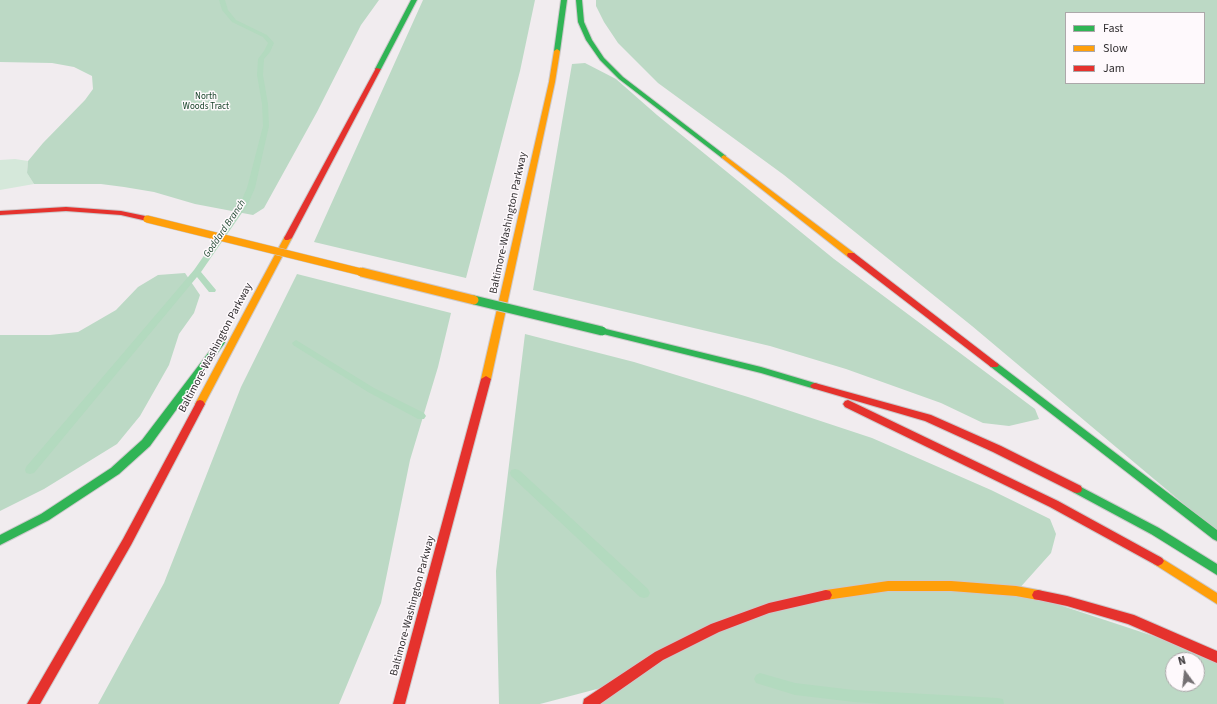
<!DOCTYPE html>
<style>
body{margin:0}
#map{position:relative;width:1217px;height:704px;overflow:hidden;background:#f1ecef;font-family:"Source Sans 3",sans-serif}
canvas{display:block}
.legend{position:absolute;left:1065px;top:12px;width:140px;height:72px;box-sizing:border-box;background:#fef9fc;border:1px solid #aca8aa;margin:0;padding:5px 7px;list-style:none;font-size:12px;color:#312e30}
.legend li{display:flex;align-items:center;gap:8px;height:20px}
.legend b{width:20px;border:1px solid #aca8aa}
.north{position:absolute;left:1165px;top:652px;width:40px;height:40px;box-sizing:border-box;background:#fef9fc;border:1px solid #aca8aa;border-radius:50%;rotate:345deg;font-size:11px;font-weight:700;line-height:16px;text-align:center;color:#312e30}
.north::after{content:'';display:block;margin:auto;width:14px;height:18px;background:#747073;clip-path:polygon(50% 0,100% 100%,50% 72%,0 100%)}
</style>
<div id="map">
<canvas width="1217" height="704"></canvas>
<ul class="legend">
<li><b style="height:5px;background:#30b455"></b>Fast</li>
<li><b style="height:5px;background:#ff9f0a"></b>Slow</li>
<li><b style="height:5px;background:#e5322d"></b>Jam</li>
</ul>
<div class="north">N</div>
</div>
<script>
const ctx = document.querySelector('canvas').getContext('2d');
ctx.lineJoin = 'round';
function fillPath(path, color) { ctx.fillStyle = color; ctx.fill(path, 'evenodd'); }
const toPath = rows => new Path2D(rows.map(r => 'M' + r).join(''));
function trace(path, color, width, dash) { ctx.strokeStyle = color; ctx.lineWidth = width; ctx.lineCap = dash ? 'butt' : 'round'; ctx.setLineDash(dash || []); ctx.stroke(path); }
function label(font, color, halo, rows, align = 'center') {
  ctx.font = font + ' "Source Sans 3",sans-serif'; ctx.lineWidth = 3; ctx.setLineDash([]); ctx.textBaseline = 'middle'; ctx.strokeStyle = halo; ctx.fillStyle = color; for (const [text, x, y, turn = 0] of rows) {
    ctx.save(); ctx.translate(x, y); ctx.rotate((+turn || 0) * Math.PI / 180); ctx.textAlign = isNaN(turn) ? turn : align; if (halo) ctx.strokeText(text, 0, 0); ctx.fillText(text, 0, 0); ctx.restore();
  }
}
const green = toPath([
 [15,159,28,161,27,173,34,184,0,190,0,160]
]);
const forest = toPath([
 [0,0,379,0,361,25,317,112,264,208,253,215,195,204,154,192,124,187,101,184,34,184,27,173,28,161,43,143,85,100,93,89,92,76,74,67,52,63,0,62],
 [423,0,535,0,520,71,466,278,314,242],
 [596,0,1217,0,1217,532,972,326,784,175,658,83,618,43,604,22,596,6],
 [1066,13,1204,13,1204,83,1066,83],
 [585,63,616,79,657,115,834,259,1035,409,1039,419,1009,426,983,423,941,403,846,369,770,346,533,290,572,64],
 [185,273,200,295,194,313,179,334,169,365,140,416,117,444,44,489,0,511,0,335,50,335,78,332,116,310,138,287,158,275],
 [297,274,451,313,438,367,410,460,381,603,339,704,98,704,164,583,241,387],
 [525,334,634,362,748,397,872,438,991,490,1050,519,1056,534,1051,553,1017,591,1217,657,1217,704,589,704,616,684,540,704,499,704,496,571],
 [1173,660,1197,660,1197,684,1173,684]
]);
const stream = toPath([
 [219,0,225,0,228,10,236,20,267,35,274,43,270,52,264,59,263,75,268,104,269,126,255,188,248,204,201,272,216,290,215,292,209,292,197,277,34,473,30,474,26,473,25,470,26,467,194,270,240,204,247,188,263,126,262,104,257,75,258,59,264,51,268,43,263,37,232,22,222,10,219,0],
 [296,340,374,388,424,413,426,416,424,419,418,419,368,392,293,345,292,343,296,340],
 [515,469,519,470,648,589,650,593,648,597,644,598,640,597,511,476,510,473,511,470,515,469],
 [760,673,795,683,854,690,998,698,1003,699,1004,704,884,704,854,702,795,695,756,683,754,679,756,675,760,673]
]);
const fast = toPath([
 [411,0,417,0,381,69,376,70,375,69,411,0],
 [561,0,567,0,560,51,557,53,554,51,561,0],
 [576,0,582,0,584,22,592,40,604,58,623,77,726,156,726,158,722,158,619,79,600,60,586,40,578,22,576,0],
 [602,328,761,367,818,384,820,386,818,388,815,389,761,373,599,333,598,331,599,329,602,328],
 [221,339,224,340,225,342,224,344,150,446,119,474,49,520,0,545,0,535,41,514,111,468,142,440,218,340,221,339],
 [994,362,997,363,1217,530,1217,541,1213,539,991,367,989,365,991,363,994,362],
 [1077,485,1159,528,1217,564,1217,575,1151,534,1073,492,1072,489,1073,486,1077,485]
]);
const slow = toPath([
 [557,49,560,51,555,82,491,379,486,382,481,379,549,82,554,51,557,49],
 [724,155,854,253,855,255,854,257,848,257,722,158,721,157,724,155],
 [285,236,288,236,292,238,203,407,197,407,195,404,285,236],
 [1158,556,1217,593,1217,604,1154,564,1152,561,1154,558,1158,556],
 [888,581,951,581,1016,586,1038,590,1042,591,1044,595,1042,599,1038,600,1016,596,951,591,888,591,826,600,822,599,820,595,822,591,826,590,888,581]
]);
const jam = toPath([
 [376,68,381,69,292,238,288,240,285,240,284,238,376,68],
 [66,207,121,211,150,217,151,219,147,221,121,215,66,211,0,215,0,211,66,207],
 [848,253,854,253,997,363,999,365,997,367,991,367,848,257,847,255,848,253],
 [486,376,491,379,405,704,393,704,481,379,486,376],
 [815,383,931,415,1001,446,1081,486,1082,489,1081,492,1077,493,1073,492,993,452,925,421,812,388,810,386,812,384,815,383],
 [200,400,203,401,205,404,131,545,40,704,27,704,123,539,197,401,200,400],
 [848,400,1058,501,1162,558,1164,561,1162,564,1158,566,1154,564,1050,507,845,407,843,404,845,401,848,400],
 [826,590,830,591,832,595,830,599,769,613,719,632,663,660,600,704,583,704,584,699,655,652,711,624,769,603,826,590],
 [1038,590,1067,596,1134,615,1217,651,1217,663,1128,624,1067,606,1034,599,1032,595,1034,591,1038,590]
]);
const fastBridge = toPath([
 [474,300,602,331]
]);
const slowBridgeFar1 = toPath([
 [147,219,365,273]
]);
const slowBridge = toPath([
 [361,272,474,300]
]);
const farParknames = [
 ["North",206,97],
 ["Woods Tract",206,107]
];
const farWaternames = [
 ["Goddard Branch",225,229,-56]
];
const streetNames = [
 ["Baltimore-Washington Parkway",509,223,-78],
 ["Baltimore-Washington Parkway",216,348,-62],
 ["Baltimore-Washington Parkway",413,606,-75]
];
fillPath(green, '#d5e8da');
fillPath(forest, '#bcd9c5');
fillPath(stream, '#b3dabf');
trace(fast, '#ccc9cb', 2);
trace(slow, '#ccc9cb', 2);
trace(jam, '#ccc9cb', 2);
fillPath(fast, '#30b455');
fillPath(slow, '#ff9f0a');
fillPath(jam, '#e5322d');
trace(fastBridge, '#ccc9cb', 11, []);
trace(slowBridgeFar1, '#ccc9cb', 8, []);
trace(slowBridge, '#ccc9cb', 11, []);
trace(fastBridge, '#30b455', 9);
trace(slowBridgeFar1, '#ff9f0a', 7);
trace(slowBridge, '#ff9f0a', 9);
label('9px', '#154127', '#fef9fc', farParknames);
label('italic 10px', '#123e24', '#fef9fc', farWaternames);
label('11px', '#312e30', '#fef9fc', streetNames);
</script>
